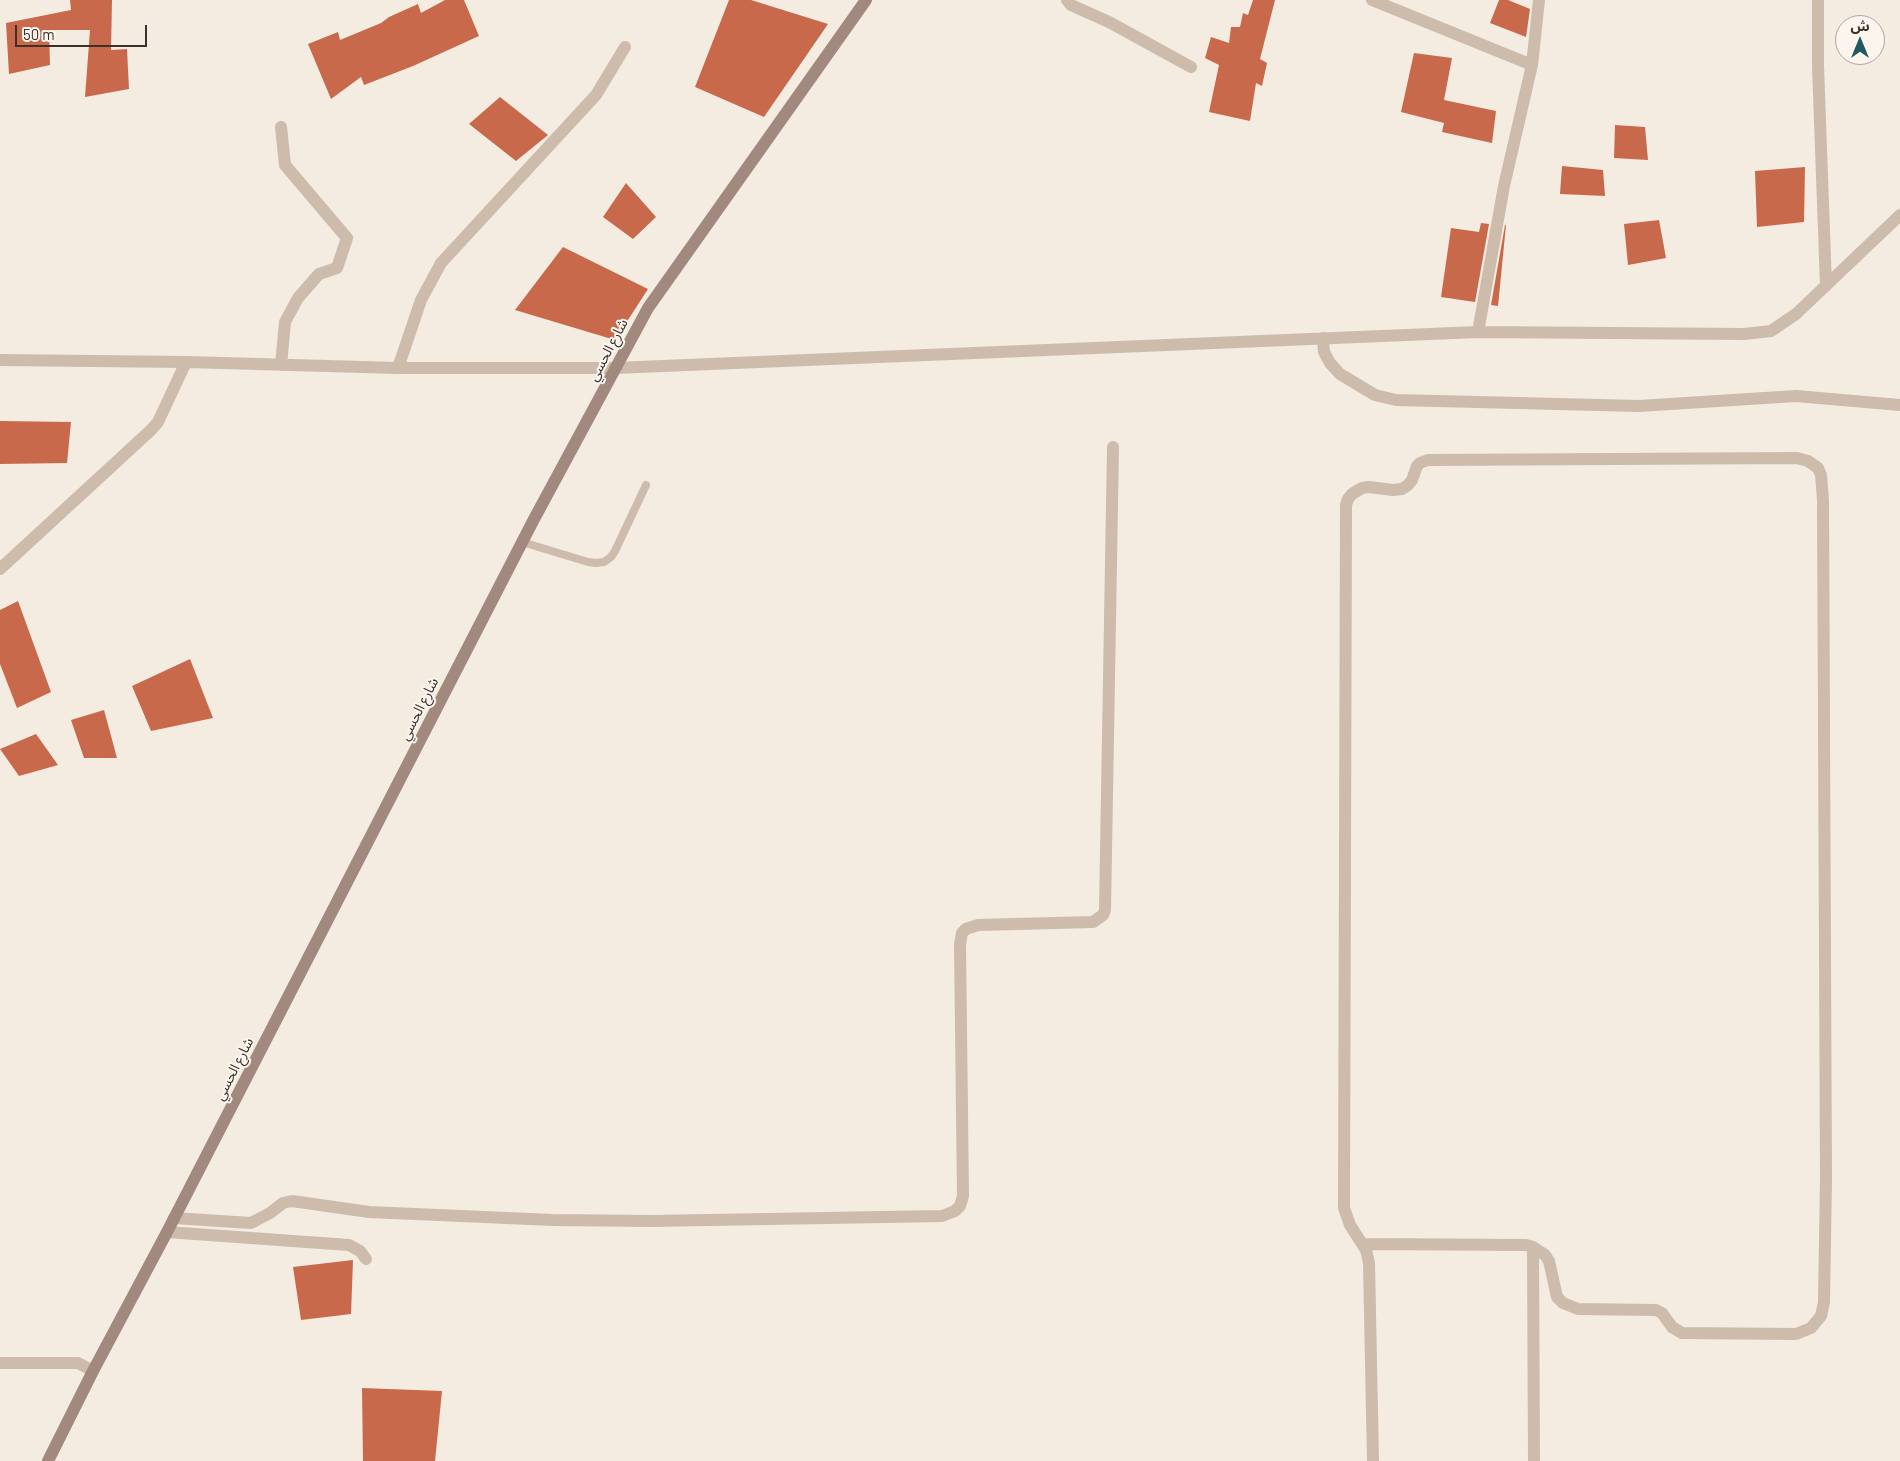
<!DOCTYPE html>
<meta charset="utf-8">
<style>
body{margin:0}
#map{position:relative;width:1900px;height:1461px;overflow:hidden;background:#f4ebe1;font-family:Barlow,"Noto Sans Arabic",sans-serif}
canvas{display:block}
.north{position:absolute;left:1835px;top:15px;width:50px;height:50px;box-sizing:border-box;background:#fbf5ee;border:1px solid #aea6a0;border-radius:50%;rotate:0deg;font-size:14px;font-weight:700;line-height:20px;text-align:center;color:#3b302b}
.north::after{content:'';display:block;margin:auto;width:18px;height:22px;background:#1f5a5e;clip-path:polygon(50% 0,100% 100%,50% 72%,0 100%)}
.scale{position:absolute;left:15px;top:25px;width:132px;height:22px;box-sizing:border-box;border:2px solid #3b302b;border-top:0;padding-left:6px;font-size:15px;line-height:18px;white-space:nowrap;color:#3b302b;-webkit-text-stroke:4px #fbf5ee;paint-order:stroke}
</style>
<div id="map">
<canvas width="1900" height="1461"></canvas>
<div class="north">ش</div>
<div class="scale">50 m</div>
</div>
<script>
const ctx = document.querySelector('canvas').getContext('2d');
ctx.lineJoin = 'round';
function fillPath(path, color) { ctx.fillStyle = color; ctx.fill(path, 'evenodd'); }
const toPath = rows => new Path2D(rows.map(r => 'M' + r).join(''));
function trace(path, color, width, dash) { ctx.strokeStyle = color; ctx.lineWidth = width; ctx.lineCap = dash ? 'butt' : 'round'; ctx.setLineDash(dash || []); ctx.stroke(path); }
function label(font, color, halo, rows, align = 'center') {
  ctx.font = font + ' Barlow,"Noto Sans Arabic",sans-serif'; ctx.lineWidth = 4; ctx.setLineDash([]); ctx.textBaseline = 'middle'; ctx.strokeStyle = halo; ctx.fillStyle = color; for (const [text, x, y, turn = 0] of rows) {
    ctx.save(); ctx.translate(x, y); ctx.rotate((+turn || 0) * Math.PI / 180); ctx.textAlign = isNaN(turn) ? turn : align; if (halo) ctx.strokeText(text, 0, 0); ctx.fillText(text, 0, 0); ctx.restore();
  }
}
const building = toPath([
 [70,0,112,0,111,50,127,49,129,89,85,97,90,30,49,30,50,65,9,74,6,23,71,10],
 [445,0,464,0,479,36,413,66,364,85,361,77,331,99,308,44,338,32,340,40,381,23,389,17,418,4,421,13],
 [729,0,751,0,828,24,764,117,695,87],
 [1253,0,1275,0,1260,59,1267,63,1262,86,1256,83,1250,121,1209,112,1219,65,1205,58,1211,37,1229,43,1231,27,1240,27,1243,13,1248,15],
 [1499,0,1508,0,1530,9,1526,37,1490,23],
 [1414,53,1452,58,1444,100,1496,111,1492,143,1442,132,1444,123,1401,112],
 [500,97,548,135,516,161,469,124],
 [1615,125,1645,127,1648,160,1614,158],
 [1562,166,1603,170,1605,196,1560,194],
 [1805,167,1804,222,1757,227,1755,171],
 [626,183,656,217,633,239,603,217],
 [1659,220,1666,258,1628,265,1624,224],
 [1481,223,1489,224,1475,302,1441,297,1451,228,1479,232],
 [1505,225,1506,225,1498,306,1491,305],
 [563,247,648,289,615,340,515,310],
 [0,421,71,422,67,463,0,464],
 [18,601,51,692,17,708,0,664,0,610],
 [190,659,213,718,151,731,132,686],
 [104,710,117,758,84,758,71,720],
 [36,734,58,765,19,776,0,749],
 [353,1260,351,1314,301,1320,293,1267],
 [362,1388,442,1391,435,1461,363,1461]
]);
const lane = toPath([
 [522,542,588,562,596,563,604,562,611,557,615,551,646,485]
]);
const street = toPath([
 [1067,0,1071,5,1109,22,1191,67],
 [1372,0,1532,65],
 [1818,0,1818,66,1826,286],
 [281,127,285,165,347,238,337,268,319,274,298,298,285,322,281,365],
 [1478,332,1504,186,1532,65,1539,0],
 [1323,338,1324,352,1330,363,1340,374,1375,395,1396,400,1639,406,1796,396,1900,405],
 [0,360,186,362,398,368,615,368,1478,332,1744,334,1771,331,1796,314,1900,215],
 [398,368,421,300,441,263,596,95,625,47],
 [0,569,151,430,158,422,186,362],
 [174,1218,251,1223,270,1213,283,1203,292,1201,369,1212,553,1220,651,1221,942,1216,955,1211,960,1206,963,1196,960,944,962,933,966,929,978,925,1093,922,1103,915,1105,910,1113,447],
 [167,1232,349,1245,360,1251,366,1259],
 [1363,1244,1526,1245,1533,1247,1545,1255,1549,1261,1557,1297,1563,1303,1578,1309,1656,1310,1662,1313,1672,1327,1682,1333,1796,1334,1811,1328,1821,1316,1824,1302,1826,1179,1823,500,1821,475,1818,468,1808,461,1797,458,1428,460,1420,463,1417,466,1412,480,1408,485,1402,489,1393,490,1369,487,1362,488,1352,494,1348,499,1346,505,1344,1208,1350,1225,1366,1250,1369,1263,1373,1461],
 [1533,1247,1534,1461],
 [0,1363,78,1363,93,1371]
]);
const secondary = toPath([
 [48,1461,93,1371,167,1232,533,521,648,308,866,0]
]);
const streetNames = [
 ["شارع الحسي",608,350,-62],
 ["شارع الحسي",419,709,-63],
 ["شارع الحسي",234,1069,-63]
];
fillPath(building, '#c8694b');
trace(lane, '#cdbbac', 8);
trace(street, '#cdbbac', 12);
trace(secondary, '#a18a7d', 12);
label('14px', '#3b302b', '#fbf5ee', streetNames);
</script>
